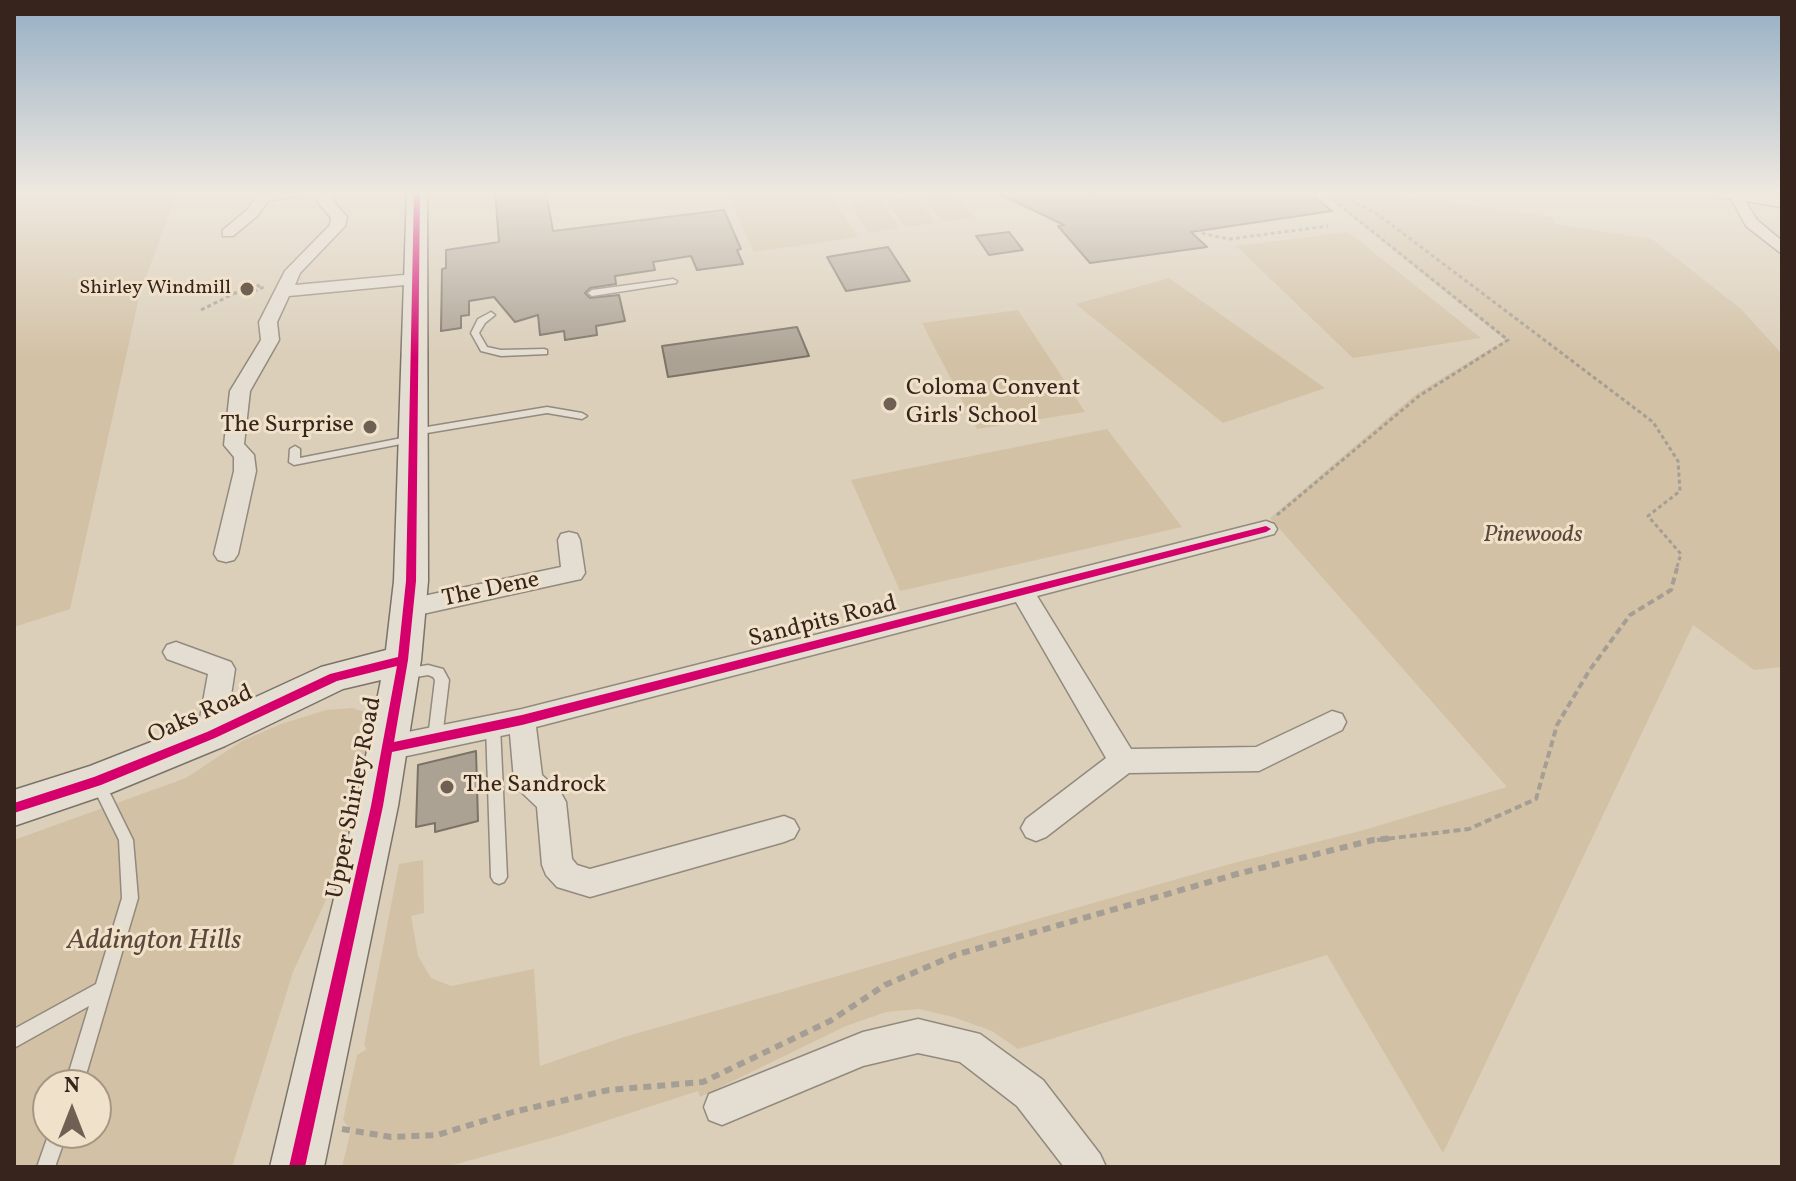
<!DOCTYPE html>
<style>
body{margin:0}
#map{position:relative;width:1796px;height:1181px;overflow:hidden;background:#dbcfba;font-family:Vollkorn,serif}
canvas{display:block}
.frame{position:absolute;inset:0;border:16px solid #37241c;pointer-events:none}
.north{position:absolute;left:32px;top:1069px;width:80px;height:80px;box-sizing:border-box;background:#f0e2ca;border:2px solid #a69684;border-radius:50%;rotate:0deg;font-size:22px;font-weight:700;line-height:32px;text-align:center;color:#37241c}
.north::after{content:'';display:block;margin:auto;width:28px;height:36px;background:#706053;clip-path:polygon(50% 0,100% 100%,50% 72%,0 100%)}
</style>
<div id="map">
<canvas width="1796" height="1181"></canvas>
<div class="frame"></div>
<div class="north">N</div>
</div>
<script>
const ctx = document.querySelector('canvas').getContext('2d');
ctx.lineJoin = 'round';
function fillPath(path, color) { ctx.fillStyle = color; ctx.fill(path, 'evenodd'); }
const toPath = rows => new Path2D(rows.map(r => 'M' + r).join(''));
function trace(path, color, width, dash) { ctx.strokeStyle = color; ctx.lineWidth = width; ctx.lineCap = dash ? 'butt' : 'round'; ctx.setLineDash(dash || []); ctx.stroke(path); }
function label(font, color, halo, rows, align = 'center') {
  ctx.font = font + ' Vollkorn,serif'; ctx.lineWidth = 6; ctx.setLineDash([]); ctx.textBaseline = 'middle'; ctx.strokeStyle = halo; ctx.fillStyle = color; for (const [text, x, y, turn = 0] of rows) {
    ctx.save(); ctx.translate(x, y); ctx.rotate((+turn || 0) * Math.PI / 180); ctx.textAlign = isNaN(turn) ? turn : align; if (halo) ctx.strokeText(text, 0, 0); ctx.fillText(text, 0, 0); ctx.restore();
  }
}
const green = toPath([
 [14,191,178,191,140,293,70,609,14,627],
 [726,191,829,191,858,237,754,252],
 [952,191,973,217,943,222,922,194],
 [1319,191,1372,191,1552,217,1556,224,1652,239,1741,309,1782,354,1782,667,1754,670,1693,625,1443,1153,1327,955,1018,1049,992,1031,953,1017,919,1009,886,1012,846,1026,700,1097,698,1091,562,1135,446,1167,342,1167,351,1130,343,1120,357,1055,367,1049,364,1045,399,864,423,860,424,913,411,916,418,956,431,978,451,986,534,969,540,1066,624,1037,1230,864,1364,830,1507,787,1270,518,1416,394,1505,340],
 [914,195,936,223,905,227,885,199],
 [880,200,899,228,868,233,850,204],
 [1348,232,1481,338,1353,358,1236,246],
 [1169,278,1325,388,1223,423,1076,304],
 [1018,310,1085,412,977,429,922,323],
 [1107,429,1182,527,900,591,851,480],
 [353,708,369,714,371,733,342,865,293,972,232,1167,14,1167,14,840,186,778,242,741,281,724,326,710],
 [48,1085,96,1085,96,1133,48,1133]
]);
const building = toPath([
 [546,191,553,231,724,210,741,249,737,250,743,264,697,270,691,256,653,262,655,270,615,276,616,284,590,288,585,293,590,298,619,295,625,321,596,326,597,335,565,340,564,331,540,335,538,315,515,322,494,297,469,301,469,315,461,316,461,328,441,331,442,269,446,268,446,250,499,242,495,192,546,191],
 [993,191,1085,191,1094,194,1099,191,1315,191,1316,198,1332,211,1191,232,1207,247,1090,263,1058,226,1064,225,993,191],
 [1009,232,1023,250,989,255,976,236,1009,232],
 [888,247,910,281,846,291,827,257,888,247],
 [797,327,809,356,668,377,662,346,797,327],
 [476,751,478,821,435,832,435,823,416,827,418,765,476,751]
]);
const pathFar2 = toPath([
 [1331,191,1376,213,1653,422,1678,461,1680,491,1648,516,1681,554,1676,570],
 [1674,191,1704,196],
 [1176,209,1204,234,1230,239,1328,226],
 [260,287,255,283,243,285,235,293,247,294,264,287],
 [201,310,235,293],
 [1277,515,1419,396,1508,340,1322,191]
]);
const pathFar1 = toPath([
 [1377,840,1469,829,1536,799,1557,725,1589,671,1630,615,1671,590,1677,568]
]);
const path = toPath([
 [342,1129,391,1137,437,1135,513,1112,609,1090,703,1082,830,1021,885,985,955,955,1237,874,1373,840,1394,838]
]);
const lane = toPath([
 [673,279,677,281,676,283,592,296,588,293,592,290,673,279],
 [491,312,495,315,485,323,479,333,487,347,501,350,544,349,547,350,547,354,501,356,481,351,471,333,478,319,491,312],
 [547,407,582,413,587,416,582,419,547,413,415,435,410,432,415,429,547,407],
 [412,436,416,437,416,441,294,465,289,462,290,449,295,446,300,449,300,458,412,436],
 [428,665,443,669,449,680,442,738,440,742,435,744,430,742,428,738,435,680,433,677,428,675,404,679,399,678,398,674,399,670,404,669,428,665],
 [493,720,498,722,500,726,507,877,504,882,499,884,494,882,491,877,486,726,488,722,493,720],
 [97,775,102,777,133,840,138,898,83,1085,65,1085,89,1006,14,1048,14,1029,96,984,122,898,119,840,90,781,92,777,97,775],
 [49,1133,67,1133,55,1167,37,1167,49,1133]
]);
const street = toPath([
 [272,191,311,191,304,195,268,201,257,216,233,236,223,236,223,230,247,210,258,194,272,191],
 [320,191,334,191,333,201,347,217,345,226,300,273,295,285,415,274,423,279,415,284,289,296,277,322,279,340,250,391,244,444,254,455,256,471,238,554,234,560,226,562,218,560,214,554,234,471,234,457,224,445,230,391,261,340,259,322,285,271,330,225,331,218,318,202,320,191],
 [1727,191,1739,191,1757,220,1782,241,1782,254,1746,226,1727,191],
 [1266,521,1274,524,1277,529,1274,534,1037,596,1131,749,1256,747,1332,711,1342,714,1346,722,1342,730,1259,771,1129,773,1046,837,1036,841,1026,837,1021,828,1026,819,1106,758,1016,602,536,727,542,775,561,793,566,802,572,859,577,865,590,869,784,816,794,820,799,829,794,838,784,842,590,897,557,887,546,875,542,865,537,807,518,789,514,780,510,734,388,760,378,756,374,748,378,740,388,736,522,709,1266,521],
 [569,532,577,534,580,540,585,573,581,579,409,617,400,614,397,608,400,602,409,599,561,567,558,540,561,534,569,532],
 [176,642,231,662,235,669,225,735,221,743,211,746,201,743,197,735,208,674,167,659,163,652,167,645,176,642],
 [918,1019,980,1034,1043,1080,1100,1154,1106,1167,1064,1167,1017,1106,960,1062,918,1053,863,1066,722,1125,709,1120,704,1107,709,1094,863,1032,918,1019]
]);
const secondary = toPath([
 [407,191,427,191,428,581,421,660,398,806,324,1167,270,1167,356,806,381,680,343,689,225,746,111,793,14,826,14,790,90,766,197,724,321,667,386,650,394,581,407,191],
 [1711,191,1782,195,1782,207,1721,197,1711,191]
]);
const cycleway = toPath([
 [414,191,420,191,416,581,408,660,394,742,522,715,1266,526,1271,529,1266,532,522,725,392,752,383,806,305,1167,289,1167,371,806,397,666,337,681,215,738,101,785,14,813,14,803,94,777,207,732,330,674,398,657,406,581,414,191]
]);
const markers = [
 [247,289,8,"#706053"],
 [890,404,8,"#706053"],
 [370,427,8,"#706053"],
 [447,787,8,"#706053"]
];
const farPoinames = [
 ["Shirley Windmill",231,289]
];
const poiNames = [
 ["Coloma Convent",906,390],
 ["Girls' School",906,418],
 ["The Surprise",354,427,"right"],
 ["The Sandrock",463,787]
];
const parkNames = [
 ["Pinewoods",1533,537]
];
const streetNames = [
 ["The Dene",491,591,-12],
 ["Sandpits Road",823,623,-14],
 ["Oaks Road",201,716,-24],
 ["Upper Shirley Road",356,798,-79]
];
const nearParknames = [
 ["Addington Hills",154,943]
];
fillPath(green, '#d2c1a5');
fillPath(building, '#aca294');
trace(building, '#7c7368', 2);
trace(lane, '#938a7d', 3);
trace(street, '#938a7d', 3);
trace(secondary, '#7c7368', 3);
trace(pathFar2, '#a59e95', 3, [4, 3]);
trace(pathFar1, '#a59e95', 4, [7, 4]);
trace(path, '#a59e95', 6, [8, 6]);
fillPath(lane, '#e3ddd2');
fillPath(street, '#e3ddd2');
fillPath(secondary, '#e3ddd2');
fillPath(cycleway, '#d6006c');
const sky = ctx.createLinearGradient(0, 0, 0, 357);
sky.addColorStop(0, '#95afc4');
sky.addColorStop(0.54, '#efe9e0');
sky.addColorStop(1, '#efe9e000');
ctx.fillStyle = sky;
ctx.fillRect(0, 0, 1796, 357);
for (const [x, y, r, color] of markers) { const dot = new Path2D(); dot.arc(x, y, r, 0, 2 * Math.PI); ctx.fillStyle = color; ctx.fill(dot); trace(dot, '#f0e2ca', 3); }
label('20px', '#37241c', '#f0e2ca', farPoinames, 'right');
label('24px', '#37241c', '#f0e2ca', poiNames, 'left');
label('italic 24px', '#5c483a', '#f0e2ca', parkNames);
label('24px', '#37241c', '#f0e2ca', streetNames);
label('italic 28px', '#5c483a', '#f0e2ca', nearParknames);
</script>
